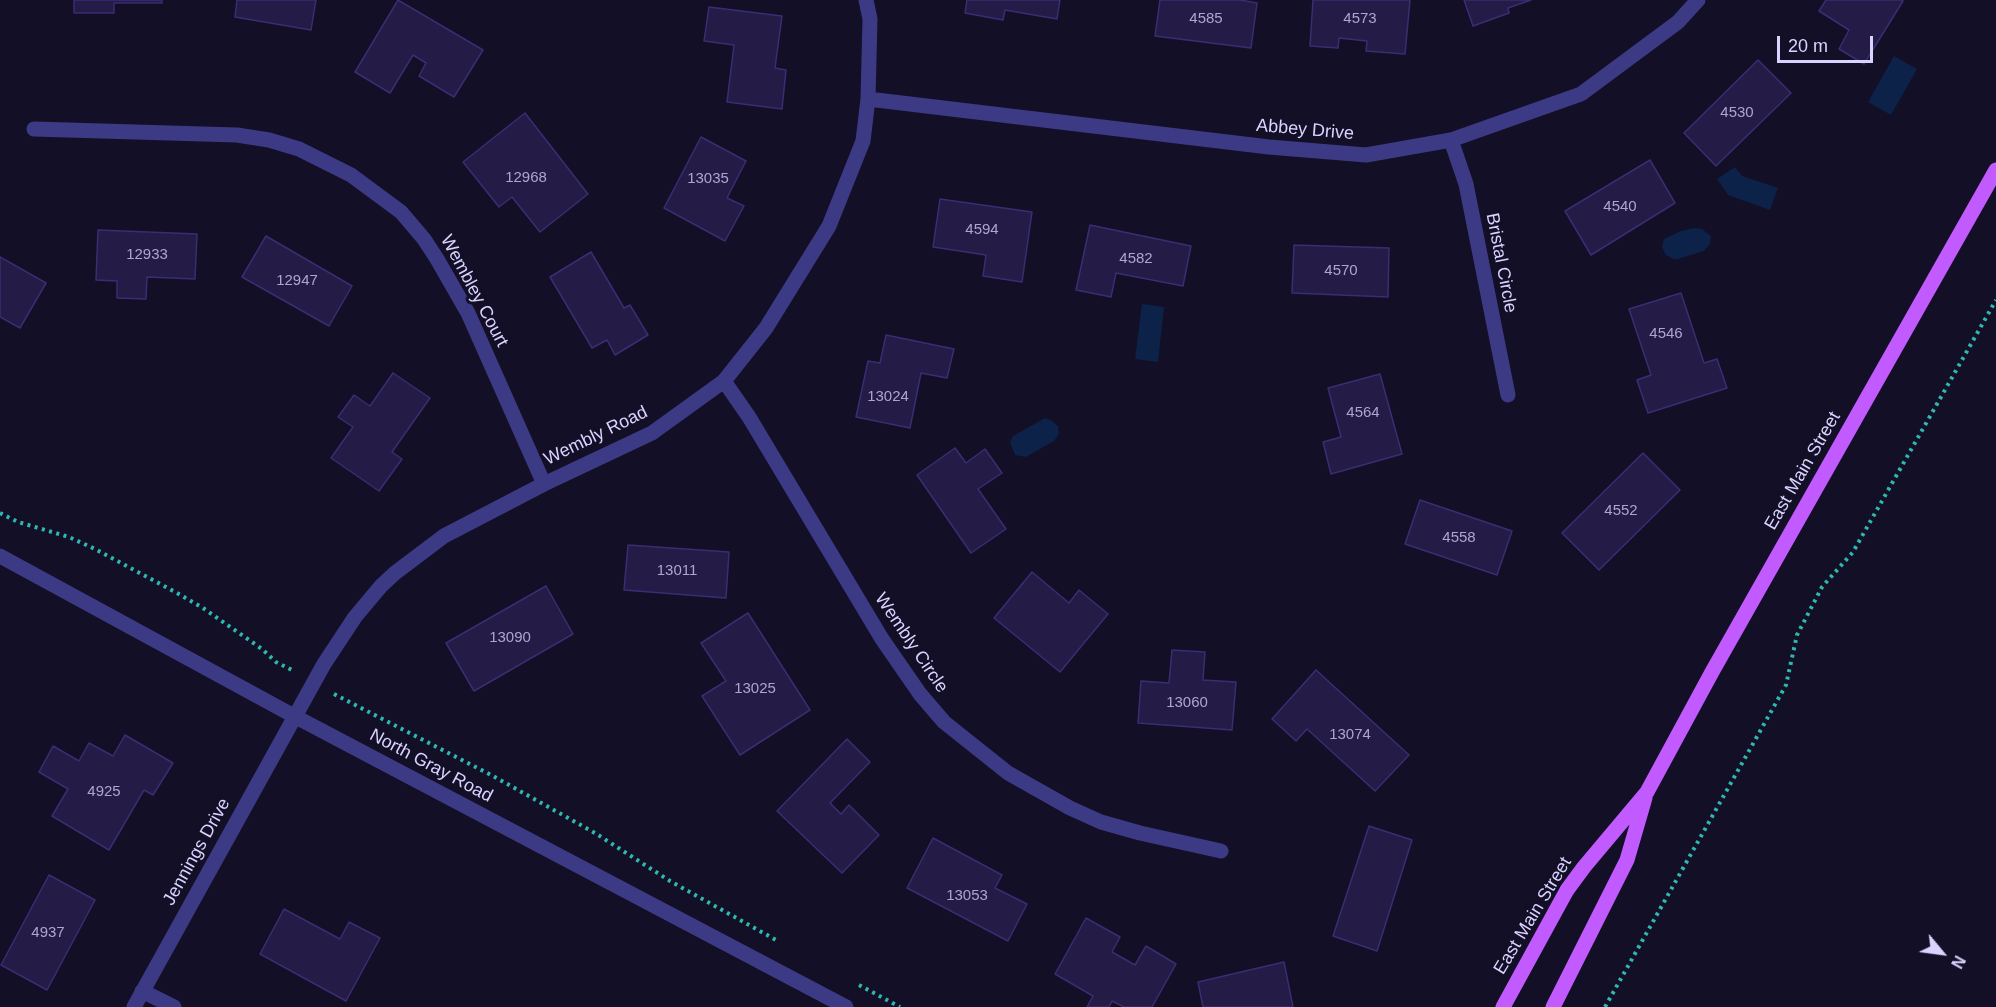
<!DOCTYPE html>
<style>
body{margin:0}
#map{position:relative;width:1996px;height:1007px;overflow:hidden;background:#130f26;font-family:Helvetica,sans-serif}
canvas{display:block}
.north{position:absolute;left:1912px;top:923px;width:60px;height:60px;-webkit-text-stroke:4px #130f26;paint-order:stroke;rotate:119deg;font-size:16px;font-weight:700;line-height:24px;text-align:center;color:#d9d4ff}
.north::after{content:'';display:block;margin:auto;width:21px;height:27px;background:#d9d4ff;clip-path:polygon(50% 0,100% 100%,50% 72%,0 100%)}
.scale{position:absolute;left:1777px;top:36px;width:96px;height:27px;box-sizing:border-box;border:3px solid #d9d4ff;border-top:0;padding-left:8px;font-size:18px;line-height:21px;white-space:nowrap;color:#d9d4ff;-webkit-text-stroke:4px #130f26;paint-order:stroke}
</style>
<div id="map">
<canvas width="1996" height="1007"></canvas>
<div class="north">N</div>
<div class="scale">20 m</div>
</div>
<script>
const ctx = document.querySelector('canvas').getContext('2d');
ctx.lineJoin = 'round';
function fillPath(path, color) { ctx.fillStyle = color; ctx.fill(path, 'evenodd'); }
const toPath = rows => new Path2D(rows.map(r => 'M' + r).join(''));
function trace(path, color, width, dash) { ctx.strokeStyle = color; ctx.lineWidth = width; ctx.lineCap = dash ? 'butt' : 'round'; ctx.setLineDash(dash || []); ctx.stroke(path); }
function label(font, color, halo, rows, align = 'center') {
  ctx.font = font + ' Helvetica,sans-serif'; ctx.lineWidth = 6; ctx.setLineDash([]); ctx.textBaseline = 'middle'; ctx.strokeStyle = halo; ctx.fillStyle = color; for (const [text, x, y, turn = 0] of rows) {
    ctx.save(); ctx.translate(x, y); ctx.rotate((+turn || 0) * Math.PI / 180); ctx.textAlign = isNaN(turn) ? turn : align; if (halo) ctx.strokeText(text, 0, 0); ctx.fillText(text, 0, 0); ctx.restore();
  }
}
const water = toPath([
 [1894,56,1917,69,1891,115,1868,102],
 [1735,167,1742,176,1778,188,1770,210,1728,195,1717,179],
 [1694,228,1702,229,1711,236,1710,244,1704,251,1678,259,1673,259,1666,255,1662,247,1664,239,1681,231],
 [1142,304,1164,307,1158,362,1135,359],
 [1045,418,1052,421,1058,426,1059,434,1054,441,1026,457,1015,455,1010,442,1013,436]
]);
const building = toPath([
 [74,0,162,0,162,3,114,3,114,13,74,13,74,0],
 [237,0,316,0,311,30,235,17,237,0],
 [398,0,483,50,454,97,419,76,426,63,413,55,390,93,355,72,398,0],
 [967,0,1060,0,1057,19,1005,10,1003,20,965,13,967,0],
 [1160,0,1240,0,1257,3,1251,48,1155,36,1160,0],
 [1313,0,1410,0,1405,54,1366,51,1367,41,1339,38,1338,48,1310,46,1313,0],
 [1464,0,1531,0,1508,8,1509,13,1473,26,1464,0],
 [1826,0,1901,0,1903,1,1864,64,1839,49,1849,30,1819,11,1826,0],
 [709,7,782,16,775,68,786,70,782,109,727,102,734,45,704,41,709,7],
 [1758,60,1791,93,1716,166,1684,133,1758,60],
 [525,113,588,194,540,232,512,197,499,207,463,162,525,113],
 [701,137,746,161,727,198,744,206,725,241,664,208,701,137],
 [1650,160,1675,203,1591,255,1565,211,1650,160],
 [940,199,1032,212,1022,282,983,276,986,255,933,247,940,199],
 [1090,225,1191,246,1183,286,1116,273,1111,297,1076,290,1090,225],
 [98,230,197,234,195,279,147,277,146,299,117,298,117,281,96,280,98,230],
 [266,236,352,286,329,326,242,277,266,236],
 [1294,245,1389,248,1388,297,1292,293,1294,245],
 [591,252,624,308,630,305,648,335,615,355,607,340,592,348,550,277,591,252],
 [0,257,46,283,20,328,0,317,0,257],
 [1681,293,1704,363,1717,359,1727,388,1648,413,1637,380,1651,375,1629,309,1681,293],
 [886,335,954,349,947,378,921,373,910,428,856,417,868,361,880,363,886,335],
 [393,373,430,398,392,452,402,459,379,491,331,458,353,427,338,417,354,395,370,406,393,373],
 [1380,374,1402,454,1331,474,1323,442,1341,437,1328,388,1380,374],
 [955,448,966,463,985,449,1002,473,978,489,1006,529,971,553,917,475,955,448],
 [1643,453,1680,490,1599,570,1562,533,1643,453],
 [1420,500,1512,531,1497,575,1405,544,1420,500],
 [628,545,729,552,726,598,624,590,628,545],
 [1032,572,1069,603,1079,590,1108,614,1060,672,994,618,1032,572],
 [546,586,573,634,474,691,446,643,546,586],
 [748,613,810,710,740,755,702,696,726,681,701,643,748,613],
 [1172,650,1205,652,1203,680,1236,682,1232,730,1138,723,1141,681,1169,683,1172,650],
 [1316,670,1409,755,1375,791,1307,729,1296,741,1272,719,1316,670],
 [125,735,173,763,153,795,144,790,109,850,52,816,68,789,39,772,53,746,79,761,89,743,113,756,125,735],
 [847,739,870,762,830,803,841,814,849,805,879,835,842,873,777,811,847,739],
 [1369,826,1412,840,1377,951,1333,936,1369,826],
 [933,838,1002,875,995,888,1027,904,1008,941,907,888,933,838],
 [49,875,95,900,47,990,1,965,49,875],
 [284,909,340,939,349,922,380,938,346,1001,260,954,284,909],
 [1086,918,1120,937,1112,952,1135,965,1146,946,1176,964,1152,1007,1124,1007,1112,1001,1109,1007,1087,1007,1093,996,1055,974,1086,918],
 [1284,962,1293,1007,1203,1007,1198,982,1284,962]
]);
const path = toPath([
 [0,513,18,522,69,537,95,549,177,593,203,608,262,649,276,662,294,671],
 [334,694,493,776,595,833,670,881,776,940],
 [859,985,900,1007],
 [1605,1007,1786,685,1797,635,1822,587,1853,552,1996,300]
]);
const minor = toPath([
 [868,99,1269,147,1366,155,1451,140,1581,94,1678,22,1698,0],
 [34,129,237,135,269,140,299,149,351,175,401,212,424,239,437,259,468,313,544,484],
 [1451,140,1466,184,1508,395],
 [724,381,749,417,882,639,920,694,944,722,1008,773,1070,808,1101,822,1140,833,1221,851],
 [0,556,294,716,846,1007],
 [142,991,174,1007],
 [134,1007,324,664,355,617,381,586,395,573,444,536,544,484,652,433,724,381,766,328,829,226,863,141,868,99,870,19,866,0]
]);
const major = toPath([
 [1503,1007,1567,890,1584,867,1647,792,1712,672,1996,170],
 [1553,1007,1627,860,1645,798]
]);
const numberNames = [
 ["4585",1206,19],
 ["4573",1360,19],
 ["4530",1737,113],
 ["12968",526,178],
 ["13035",708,179],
 ["4540",1620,207],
 ["4594",982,230],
 ["12933",147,255],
 ["4582",1136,259],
 ["4570",1341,271],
 ["12947",297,281],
 ["4546",1666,334],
 ["13024",888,397],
 ["4564",1363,413],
 ["4552",1621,511],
 ["4558",1459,538],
 ["13011",677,571],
 ["13090",510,638],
 ["13025",755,689],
 ["13060",1187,703],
 ["13074",1350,735],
 ["4925",104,792],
 ["13053",967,896],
 ["4937",48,933]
];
const streetNames = [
 ["Abbey Drive",1305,130,5],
 ["Bristal Circle",1501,263,79],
 ["Wembley Court",474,291,62],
 ["Wembly Road",596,436,-26],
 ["East Main Street",1803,471,-60],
 ["Wembly Circle",911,643,56],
 ["North Gray Road",431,766,28],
 ["Jennings Drive",197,852,-61],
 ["East Main Street",1533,916,-59]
];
fillPath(water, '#0c2248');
fillPath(building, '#241b47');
trace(building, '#3b2d73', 1.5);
trace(path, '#2fb8b0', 4, [3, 4.5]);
trace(minor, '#3d3a85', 15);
trace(major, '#c25bff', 15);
label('15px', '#aca6d1', null, numberNames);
label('18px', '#d9d4ff', '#130f26', streetNames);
</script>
